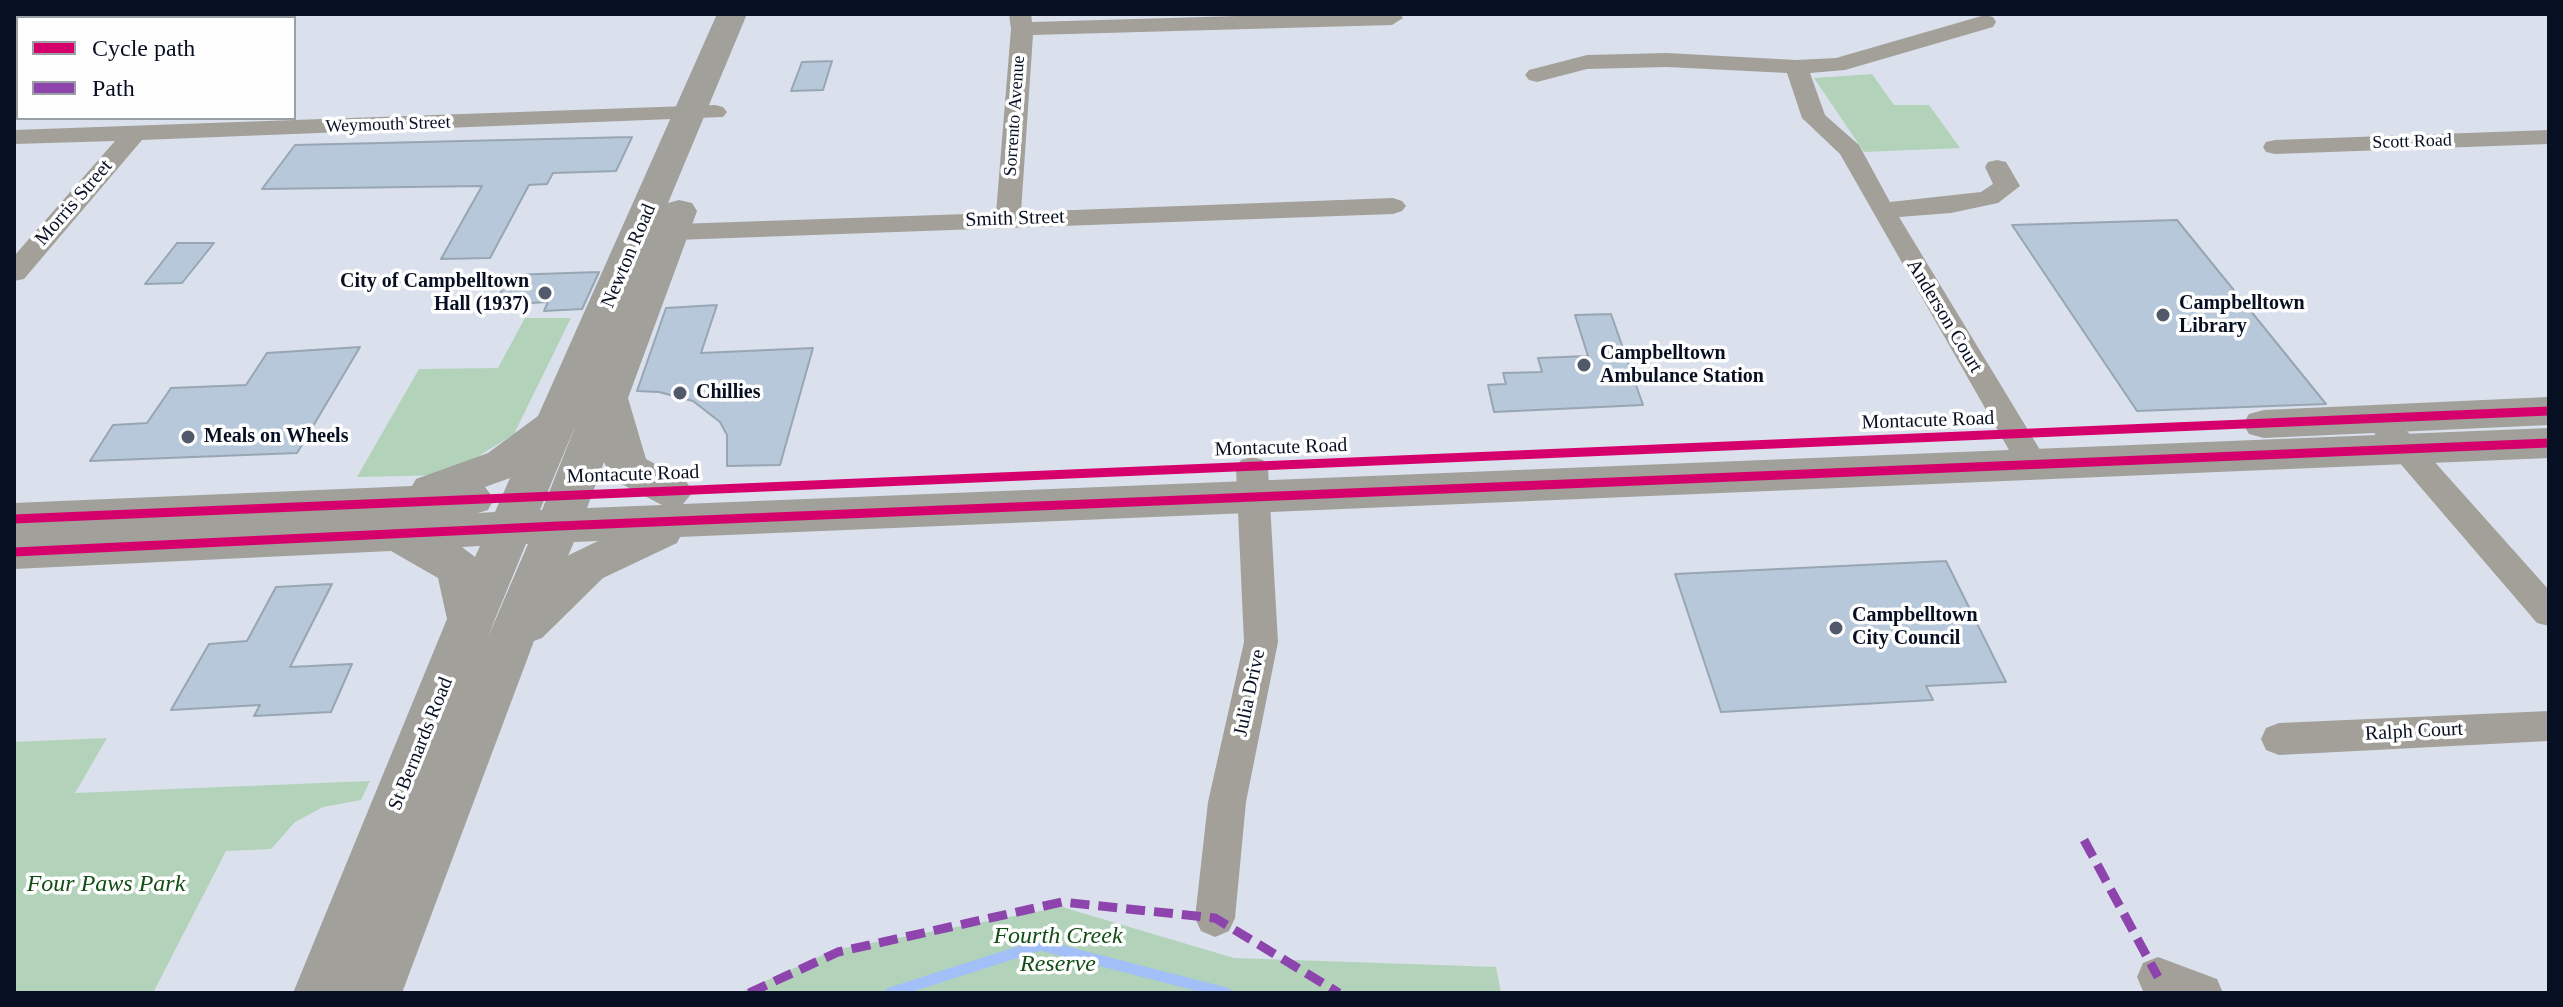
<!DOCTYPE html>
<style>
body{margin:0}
#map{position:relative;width:2563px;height:1007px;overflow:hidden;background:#dae1ed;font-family:"Times New Roman",serif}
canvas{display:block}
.frame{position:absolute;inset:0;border:16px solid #071023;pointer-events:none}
.legend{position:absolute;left:16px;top:16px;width:280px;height:104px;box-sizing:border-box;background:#fefefe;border:2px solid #9b9fa6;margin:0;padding:10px 14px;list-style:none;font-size:24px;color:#071023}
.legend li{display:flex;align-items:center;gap:16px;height:40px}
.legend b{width:40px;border:2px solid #9b9fa6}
</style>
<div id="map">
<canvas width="2563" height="1007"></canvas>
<div class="frame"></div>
<ul class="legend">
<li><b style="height:10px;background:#d6006c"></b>Cycle path</li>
<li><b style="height:10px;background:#8e44ad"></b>Path</li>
</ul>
</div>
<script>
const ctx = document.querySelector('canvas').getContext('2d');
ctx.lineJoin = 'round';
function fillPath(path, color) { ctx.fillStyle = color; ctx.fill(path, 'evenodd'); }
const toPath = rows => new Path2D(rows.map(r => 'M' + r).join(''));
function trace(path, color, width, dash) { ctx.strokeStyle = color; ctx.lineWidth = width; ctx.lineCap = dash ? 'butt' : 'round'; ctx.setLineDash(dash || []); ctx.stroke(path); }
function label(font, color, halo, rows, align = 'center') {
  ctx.font = font + ' "Times New Roman",serif'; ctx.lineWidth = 7; ctx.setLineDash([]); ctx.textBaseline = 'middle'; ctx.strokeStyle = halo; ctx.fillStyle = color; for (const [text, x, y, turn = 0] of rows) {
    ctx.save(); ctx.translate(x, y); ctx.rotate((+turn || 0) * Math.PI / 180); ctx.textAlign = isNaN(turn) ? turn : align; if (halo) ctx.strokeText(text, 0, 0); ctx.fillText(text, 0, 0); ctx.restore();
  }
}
const green = toPath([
 [1872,74,1894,105,1929,105,1960,148,1864,152,1814,78],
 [525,318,571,318,514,434,448,475,357,477,419,369,498,368],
 [107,738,75,793,370,781,361,800,323,807,295,822,271,849,226,851,153,993,14,993,14,742],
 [1062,907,1234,958,1496,967,1501,993,739,993,834,950]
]);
const stream = toPath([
 [890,993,1040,945,1226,993]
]);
const building = toPath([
 [832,61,823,90,791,91,802,62,832,61],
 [632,137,616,171,553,173,547,184,529,185,490,258,441,259,482,186,262,189,295,145,632,137],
 [2177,220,2326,404,2137,411,2012,225,2177,220],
 [177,243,214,243,182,283,145,284,177,243],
 [599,272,582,309,544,311,548,302,495,305,509,275,599,272],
 [717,305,701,353,813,348,780,465,727,466,727,435,720,422,693,401,659,392,637,391,666,308,717,305],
 [1611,314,1643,405,1494,412,1488,385,1506,384,1503,373,1542,372,1538,358,1588,356,1575,315,1611,314],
 [360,347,297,453,90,461,113,425,147,423,171,388,246,385,267,353,360,347],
 [1946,561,2006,682,1926,686,1933,700,1721,712,1675,574,1946,561],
 [332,584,290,667,352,664,331,712,254,716,260,705,171,710,209,644,247,641,276,587,332,584]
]);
const street = toPath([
 [56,14,80,14,77,18,53,18,56,14],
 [1009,14,1031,14,1032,22,1306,14,1400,14,1403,18,1392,25,1033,35,1021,212,1393,198,1402,201,1406,206,1402,211,1393,214,648,241,639,239,635,233,639,227,648,225,996,213,1011,29,1009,14],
 [1985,15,1993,17,1996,22,1993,27,1845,70,1810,73,1825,115,1859,145,1890,202,1981,192,1993,184,1985,167,1988,162,1997,160,2006,162,2009,167,2020,186,1998,203,1951,213,1899,217,2048,463,2043,471,2032,474,2021,471,1840,154,1802,118,1787,73,1667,67,1587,69,1537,82,1529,80,1525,75,1529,70,1587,55,1667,53,1796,60,1836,58,1985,15],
 [18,55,18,71,14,72,14,56,18,55],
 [715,105,723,107,727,112,723,117,142,140,24,279,14,281,14,256,115,141,14,144,14,130,715,105],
 [2549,130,2549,144,2275,154,2266,152,2263,147,2266,142,2275,140,2549,130],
 [2379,409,2390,412,2549,590,2549,626,2537,623,2368,426,2364,419,2368,412,2379,409],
 [1252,457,1263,460,1268,468,1278,642,1246,802,1235,918,1229,931,1215,937,1201,931,1195,918,1208,802,1244,642,1236,468,1241,460,1252,457],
 [2549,711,2549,741,2279,755,2266,750,2261,739,2266,728,2279,723,2549,711],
 [2158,957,2217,979,2223,993,2143,991,2137,977,2143,963,2158,957]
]);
const secondary = toPath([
 [717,14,747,14,668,203,679,200,692,203,697,211,628,398,646,459,686,481,693,492,683,504,2549,428,2549,458,680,537,677,543,603,578,542,638,534,641,402,993,293,993,447,619,438,578,391,551,14,569,14,503,412,486,416,479,488,453,538,416,717,14],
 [575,427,542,510,540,510,574,429,575,427],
 [604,462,612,479,662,505,587,508,604,462],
 [510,478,495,512,478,513,488,510,494,499,485,487,510,478],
 [598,541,571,554,568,556,574,542,598,541],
 [526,544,528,544,488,637,495,619,526,544],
 [480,546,475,557,462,547,480,546],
 [2549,397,2549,425,2264,438,2249,434,2243,424,2249,414,2264,410,2549,397]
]);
const quiet = toPath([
 [2084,840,2158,977],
 [749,993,838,952,1062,902,1215,918,1339,993]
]);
const cycleway = toPath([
 [14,519,2549,411],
 [14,552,558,526,2549,443]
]);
const markers = [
 [545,293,8,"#51596a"],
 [2163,315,8,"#51596a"],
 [1584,365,8,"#51596a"],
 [680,393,8,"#51596a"],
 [188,437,8,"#51596a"],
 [1836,628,8,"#51596a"]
];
const farStreetnames = [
 ["Sorrento Avenue",1015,116,-86],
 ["Weymouth Street",388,125,-2],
 ["Scott Road",2412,142,-2]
];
const streetNames = [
 ["Morris Street",74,203,-49],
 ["Smith Street",1015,219,-2],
 ["Newton Road",629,256,-67],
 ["Anderson Court",1944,316,59],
 ["Montacute Road",1928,421,-2],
 ["Montacute Road",1281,448,-2],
 ["Montacute Road",633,475,-2],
 ["Julia Drive",1250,693,-78],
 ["Ralph Court",2414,732,-3],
 ["St Bernards Road",421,744,-68]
];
const poiNames = [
 ["City of Campbelltown",529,282,"right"],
 ["Hall (1937)",529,305,"right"],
 ["Campbelltown",2179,304],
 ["Library",2179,327],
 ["Campbelltown",1600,354],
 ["Ambulance Station",1600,377],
 ["Chillies",696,393],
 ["Meals on Wheels",204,437],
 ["Campbelltown",1852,616],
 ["City Council",1852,639]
];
const nearParknames = [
 ["Four Paws Park",106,885],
 ["Fourth Creek",1058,937],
 ["Reserve",1058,965]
];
fillPath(green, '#b2d2ba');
trace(stream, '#a3bff8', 11);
fillPath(building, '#b6c8d9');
trace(building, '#98a5b2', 2);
fillPath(street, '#a3a09a');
fillPath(secondary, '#a1a09b');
trace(quiet, '#8e44ad', 9, [19, 9]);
trace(cycleway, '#d6006c', 9);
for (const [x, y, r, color] of markers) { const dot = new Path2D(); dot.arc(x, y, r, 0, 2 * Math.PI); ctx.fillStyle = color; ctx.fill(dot); trace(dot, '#fefefe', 3); }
label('18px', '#071023', '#fefefe', farStreetnames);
label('20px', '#071023', '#fefefe', streetNames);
label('bold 20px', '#071023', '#fefefe', poiNames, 'left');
label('italic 24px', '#124d15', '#fefefe', nearParknames);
</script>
